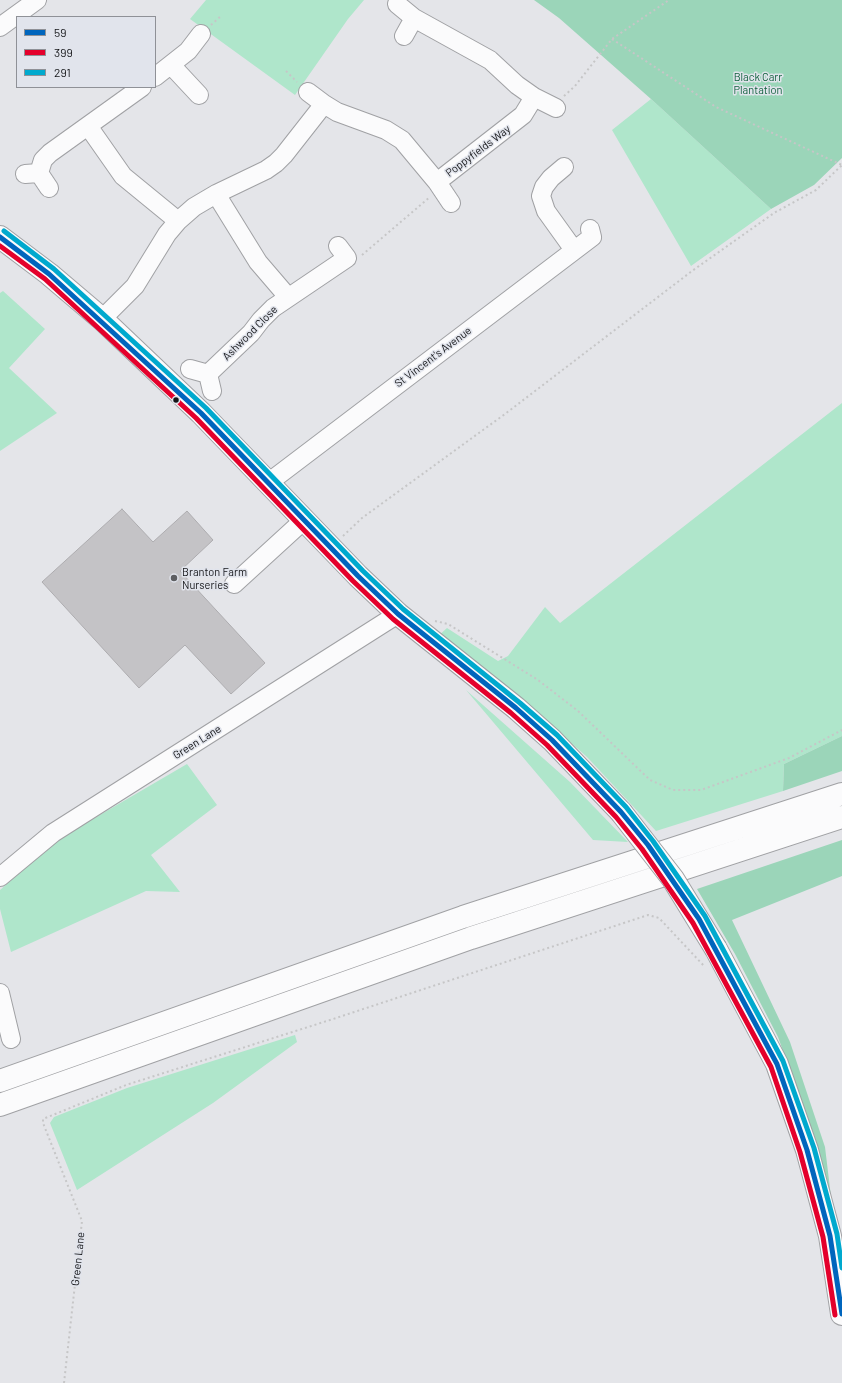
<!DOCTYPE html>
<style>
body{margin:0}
#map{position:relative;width:842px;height:1383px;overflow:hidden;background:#e4e5e9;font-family:Barlow,sans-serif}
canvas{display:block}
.legend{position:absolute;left:16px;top:16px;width:140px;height:72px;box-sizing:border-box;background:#e1e4ec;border:1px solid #8f9197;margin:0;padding:5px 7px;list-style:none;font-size:12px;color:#141518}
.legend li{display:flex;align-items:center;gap:8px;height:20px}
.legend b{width:20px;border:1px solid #8f9197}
</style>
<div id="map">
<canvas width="842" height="1383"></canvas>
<ul class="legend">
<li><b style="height:5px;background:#0065bd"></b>59</li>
<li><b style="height:5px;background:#e4002b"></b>399</li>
<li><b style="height:5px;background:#00a9ce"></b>291</li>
</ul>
</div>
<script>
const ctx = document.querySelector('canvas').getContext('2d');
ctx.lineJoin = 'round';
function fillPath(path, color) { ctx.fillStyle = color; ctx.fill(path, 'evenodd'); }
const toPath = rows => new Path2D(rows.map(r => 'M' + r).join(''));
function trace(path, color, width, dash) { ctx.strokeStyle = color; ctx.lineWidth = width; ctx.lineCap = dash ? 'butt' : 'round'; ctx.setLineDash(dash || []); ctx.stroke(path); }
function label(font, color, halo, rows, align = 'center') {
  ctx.font = font + ' Barlow,sans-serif'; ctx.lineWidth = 3; ctx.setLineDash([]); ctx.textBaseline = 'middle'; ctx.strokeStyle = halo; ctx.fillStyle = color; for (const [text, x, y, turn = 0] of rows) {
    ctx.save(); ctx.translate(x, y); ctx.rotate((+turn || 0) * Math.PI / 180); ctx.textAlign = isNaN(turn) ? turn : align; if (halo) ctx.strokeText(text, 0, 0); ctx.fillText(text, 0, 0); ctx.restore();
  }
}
const green = toPath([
 [206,0,364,0,348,19,295,95,190,19],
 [651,99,771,209,691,266,612,130],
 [3,291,45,329,9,368,57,413,0,451,0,293],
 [842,403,842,736,784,764,783,791,656,831,587,757,521,699,437,637,447,628,498,661,508,656,545,607,560,623],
 [466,690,570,782,628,842,593,840],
 [187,764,217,805,151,855,180,892,146,891,11,952,0,909,0,890,57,840],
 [295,1035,297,1042,213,1103,77,1190,50,1123,54,1117,127,1088]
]);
const forest = toPath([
 [534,0,842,0,842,158,814,185,771,209,651,99,559,18],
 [842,736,842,771,783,791,784,764],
 [842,840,842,876,732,920,790,1042,825,1147,832,1205,817,1145,778,1037,735,954,697,889]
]);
const building = toPath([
 [122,509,153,542,187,511,213,540,180,571,265,663,231,694,185,645,139,688,42,582,122,509]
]);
const path = toPath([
 [211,25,221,16],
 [612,39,716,107,842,165],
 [286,71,297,82],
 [564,96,575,86,612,39,669,0],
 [362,255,430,197],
 [343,536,362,518,505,414,692,271,774,213,816,190,842,165],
 [435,621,448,624,538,680,578,711,650,780,673,790,701,790,789,758,842,730],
 [64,1383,82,1221,43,1123,43,1119,126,1085,330,1020,648,915,659,918,705,967]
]);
const minor = toPath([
 [0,27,37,0],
 [404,36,414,18],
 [171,65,199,95],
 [155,77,188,51,201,34],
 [308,92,324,104],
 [534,97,556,108],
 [88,126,123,176,178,221],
 [564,167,551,178,544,187,541,196,546,211,574,250],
 [39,173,49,188],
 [25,174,39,173,43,160,50,153,142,87],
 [437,182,451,203],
 [216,194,258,262,288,297],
 [102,319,135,286,167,234,178,221,194,207,216,194,266,170,276,163,284,155,324,104,337,112,386,130,402,140,437,182,523,115,534,97,517,85,490,60,414,18,397,4],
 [190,369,208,374,251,333,261,320,273,308,347,258,338,246],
 [208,374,212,391],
 [268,483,592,237,590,229],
 [234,584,304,520],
 [0,877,53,833,398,614],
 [0,993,11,1039]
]);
const major = toPath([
 [0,237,49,274,102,319,201,413,358,576,398,614,516,708,552,740,621,812],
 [716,949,777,1064,807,1150,830,1236,842,1314]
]);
const highway = toPath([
 [0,1081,463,917,842,794],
 [0,1105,471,938,842,817]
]);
const majorBridge = toPath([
 [621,812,673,879,716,949]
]);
const bus1 = toPath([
 [0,237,49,274,201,413,358,576,398,614,516,708,552,740,621,812,648,845,699,919,777,1064,807,1150,830,1236,842,1314]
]);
const bus2 = toPath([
 [0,246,45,279,196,418,353,581,393,619,511,713,547,745,616,817,642,849,693,923,771,1067,800,1152,823,1237,835,1315]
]);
const bus3 = toPath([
 [4,231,54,269,206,408,363,571,403,609,520,703,557,735,626,807,653,841,705,916,783,1061,814,1148,837,1234,842,1268]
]);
const markers = [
 [176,400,3.5,"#141518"],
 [174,578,4,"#5d5e61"]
];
const parkNames = [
 ["Black Carr",758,77],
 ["Plantation",758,90]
];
const streetNames = [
 ["Poppyfields Way",478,151,-37],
 ["Ashwood Close",250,333,-45],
 ["St Vincent's Avenue",433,357,-37],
 ["Green Lane",197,742,-32],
 ["Green Lane",78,1259,-84]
];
const poiNames = [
 ["Branton Farm",182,572],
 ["Nurseries",182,585]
];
fillPath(green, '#afe6cb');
fillPath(forest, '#9bd5b9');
fillPath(building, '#c4c3c6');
trace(building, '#adacaf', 1);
trace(minor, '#a0a1a4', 20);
trace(major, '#a0a1a4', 24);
trace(highway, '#a0a1a4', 24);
trace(path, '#c6c6c7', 2, [2, 3]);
trace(minor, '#fbfbfc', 18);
trace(major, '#fbfbfc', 22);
trace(highway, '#fbfbfc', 22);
trace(majorBridge, '#a0a1a4', 24, []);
trace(majorBridge, '#fbfbfc', 22);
trace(bus1, '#0065bd', 5);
trace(bus2, '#e4002b', 5);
trace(bus3, '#00a9ce', 5);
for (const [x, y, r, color] of markers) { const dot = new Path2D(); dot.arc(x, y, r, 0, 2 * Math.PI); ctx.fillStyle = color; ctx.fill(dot); trace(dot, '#e1e4ec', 1.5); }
label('11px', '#11613e', '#e1e4ec', parkNames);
label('11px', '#141518', '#e1e4ec', streetNames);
label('11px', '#141518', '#e1e4ec', poiNames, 'left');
</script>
